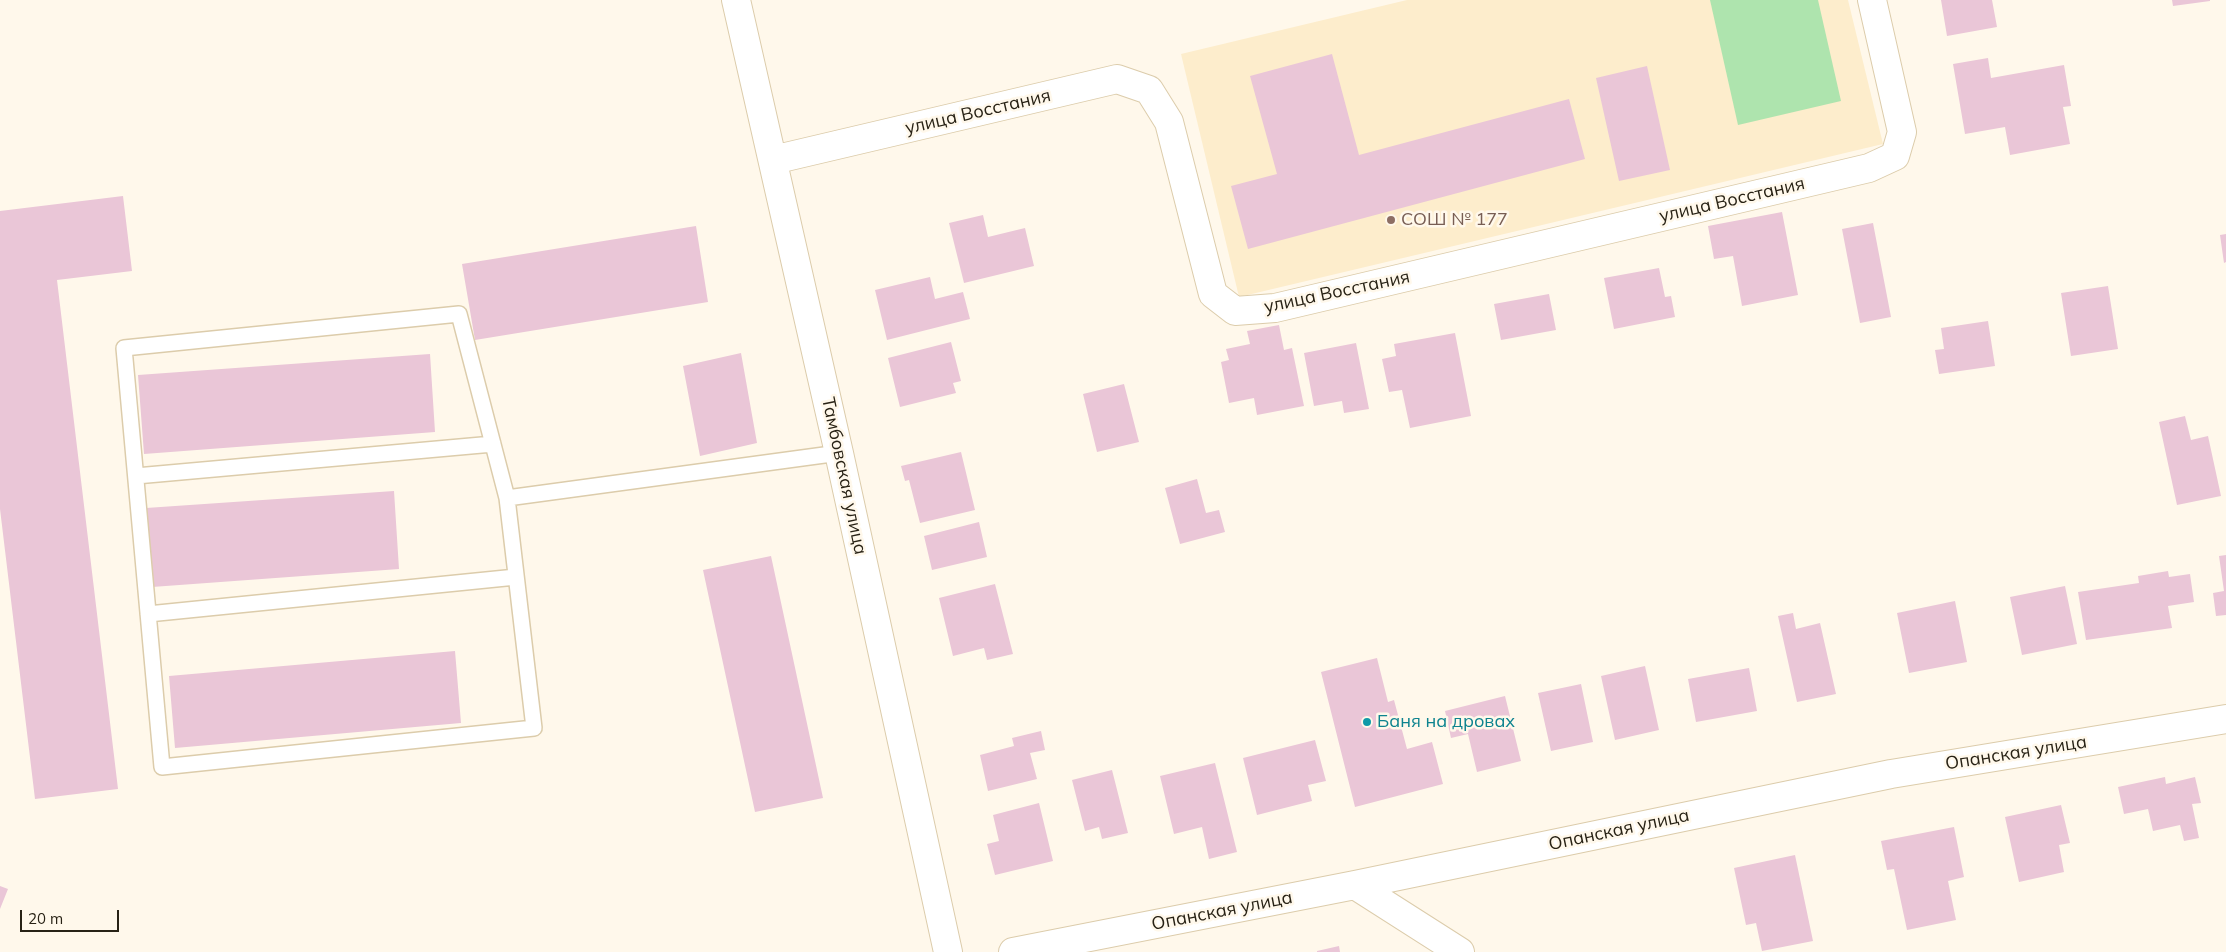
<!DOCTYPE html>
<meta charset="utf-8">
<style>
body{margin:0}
#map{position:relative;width:2226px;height:952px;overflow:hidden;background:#fff8eb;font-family:Mulish,sans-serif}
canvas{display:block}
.scale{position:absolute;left:20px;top:910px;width:99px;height:22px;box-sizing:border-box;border:2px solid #282215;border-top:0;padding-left:6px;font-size:15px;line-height:18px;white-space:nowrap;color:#282215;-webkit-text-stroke:4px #fff8eb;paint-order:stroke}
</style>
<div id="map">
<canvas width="2226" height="952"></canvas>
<div class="scale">20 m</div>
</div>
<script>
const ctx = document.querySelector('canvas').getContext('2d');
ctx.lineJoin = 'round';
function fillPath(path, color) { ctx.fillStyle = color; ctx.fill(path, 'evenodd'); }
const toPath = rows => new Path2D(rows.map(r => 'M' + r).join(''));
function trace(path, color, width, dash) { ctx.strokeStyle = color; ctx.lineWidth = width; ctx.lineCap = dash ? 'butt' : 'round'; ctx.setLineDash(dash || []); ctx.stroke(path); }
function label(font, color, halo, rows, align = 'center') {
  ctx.font = font + ' Mulish,sans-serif'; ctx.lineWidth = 5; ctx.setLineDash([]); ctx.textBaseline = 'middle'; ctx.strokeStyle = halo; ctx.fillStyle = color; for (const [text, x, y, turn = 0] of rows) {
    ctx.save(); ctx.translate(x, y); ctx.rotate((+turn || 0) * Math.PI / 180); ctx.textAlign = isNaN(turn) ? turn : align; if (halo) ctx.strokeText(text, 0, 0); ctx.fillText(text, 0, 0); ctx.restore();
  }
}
const built = toPath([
 [1407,0,1848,0,1883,144,1239,297,1181,54]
]);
const green = toPath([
 [1710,0,1818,0,1841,101,1738,125]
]);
const building = toPath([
 [1941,0,1992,0,1997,27,1947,36],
 [2172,0,2210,0,2210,1,2173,6],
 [1332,54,1359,155,1569,99,1585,159,1248,249,1231,186,1277,174,1250,76],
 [1988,58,1991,78,2064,65,2071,106,2063,107,2070,144,2010,155,2005,127,1965,134,1953,64],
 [1647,66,1670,170,1619,181,1596,78],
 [123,196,132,271,57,280,118,789,35,799,0,509,0,211],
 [1782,212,1798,295,1742,306,1733,256,1714,259,1708,226],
 [983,215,988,237,1025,228,1034,266,964,283,949,223],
 [1873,223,1891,317,1860,323,1842,229],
 [696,226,708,302,475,340,462,264],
 [2226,234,2226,262,2224,263,2220,235],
 [1659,268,1665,297,1671,296,1675,317,1614,329,1604,278],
 [930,277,935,299,963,292,970,319,887,340,875,290],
 [2108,286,2118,349,2071,356,2061,293],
 [1549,294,1556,330,1501,340,1494,304],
 [1988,321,1995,366,1939,374,1935,350,1944,349,1941,328],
 [1279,325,1284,350,1292,348,1304,406,1257,415,1254,398,1229,403,1221,362,1229,360,1226,349,1250,344,1247,331],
 [1455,333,1471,416,1410,428,1402,390,1389,392,1382,359,1396,356,1394,344],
 [951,342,961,381,953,383,956,393,900,407,888,358],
 [1356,343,1369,409,1344,413,1342,401,1314,406,1304,353],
 [741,353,757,443,700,456,683,366],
 [430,354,435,432,144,454,138,375],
 [1124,384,1139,442,1097,452,1083,394],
 [2185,416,2191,440,2208,436,2221,496,2177,505,2159,422],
 [961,452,975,510,920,523,909,480,905,481,901,466],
 [1197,479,1206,513,1219,510,1225,532,1180,544,1165,488],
 [394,491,399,569,152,587,146,508],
 [979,522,987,557,932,570,924,536],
 [2226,555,2226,615,2216,616,2213,593,2224,591,2219,556],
 [771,556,823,798,755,812,703,570],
 [2168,571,2169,577,2190,574,2194,602,2168,606,2172,628,2086,640,2078,592,2139,583,2138,576],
 [995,584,1013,654,987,660,984,648,953,656,939,598],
 [2065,586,2077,644,2022,655,2010,597],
 [1955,601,1967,662,1909,673,1897,613],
 [1793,613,1796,629,1820,623,1836,694,1797,702,1778,616],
 [455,651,461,723,175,748,169,676],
 [1377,658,1388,702,1394,700,1407,749,1432,742,1443,784,1355,807,1321,672],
 [1645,666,1659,730,1615,740,1601,676],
 [1749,668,1757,711,1696,722,1688,679],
 [1581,684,1593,742,1551,751,1538,693],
 [1505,696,1521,761,1477,772,1468,734,1451,738,1445,711],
 [1041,731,1045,750,1030,753,1037,779,988,791,980,755,1014,746,1012,738],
 [1315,740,1326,781,1308,785,1312,801,1257,815,1243,758],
 [1215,763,1237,852,1209,859,1202,827,1174,834,1160,776],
 [1112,770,1128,833,1102,839,1099,827,1085,831,1072,780],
 [2165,777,2166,784,2195,777,2201,803,2192,804,2199,838,2184,841,2180,825,2153,831,2148,809,2124,814,2118,787],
 [1039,803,1053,861,995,875,987,844,999,841,993,815],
 [2061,805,2070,843,2059,845,2064,872,2019,882,2005,817],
 [1954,827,1964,877,1948,881,1956,920,1907,930,1894,869,1887,870,1881,841],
 [1795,855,1813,941,1762,951,1756,923,1746,925,1734,868],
 [0,886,8,889,0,909],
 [1339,946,1340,952,1317,952,1317,951]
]);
const service = toPath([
 [136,476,493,444],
 [507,498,534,728,162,767,124,348,459,314,507,498,839,453],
 [148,614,516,577]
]);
const minor = toPath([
 [736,0,839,453,948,952],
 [773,160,1117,79,1149,90,1169,122,1213,294,1235,311,1275,308,1869,168,1895,156,1902,132,1872,0],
 [1355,885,1460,952],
 [1013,952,1355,885,1891,774,2226,719]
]);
const markers = [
 [1391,220,5,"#8d6e63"],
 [1367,722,5,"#0f9aa8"]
];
const streetNames = [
 ["улица Восстания",978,112,-13],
 ["улица Восстания",1732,200,-13],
 ["улица Восстания",1337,292,-12],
 ["Тамбовская улица",844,476,78],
 ["Опанская улица",2016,753,-9],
 ["Опанская улица",1619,830,-12],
 ["Опанская улица",1222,911,-11]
];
const educationNames = [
 ["СОШ № 177",1401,220]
];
const cultureNames = [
 ["Баня на дровах",1377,722]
];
fillPath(built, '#fdedcc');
fillPath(green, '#aee4ae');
fillPath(building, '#eac6d7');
trace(service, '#dcccab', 18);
trace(minor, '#dcccab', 30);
trace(service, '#fff', 15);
trace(minor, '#fff', 28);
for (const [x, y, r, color] of markers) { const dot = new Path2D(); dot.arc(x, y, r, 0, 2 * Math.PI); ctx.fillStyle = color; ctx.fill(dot); trace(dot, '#fff8eb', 2); }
label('18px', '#282215', '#fff8eb', streetNames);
label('18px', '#785e54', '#fff8eb', educationNames, 'left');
label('18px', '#0d838f', '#fff8eb', cultureNames, 'left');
</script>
